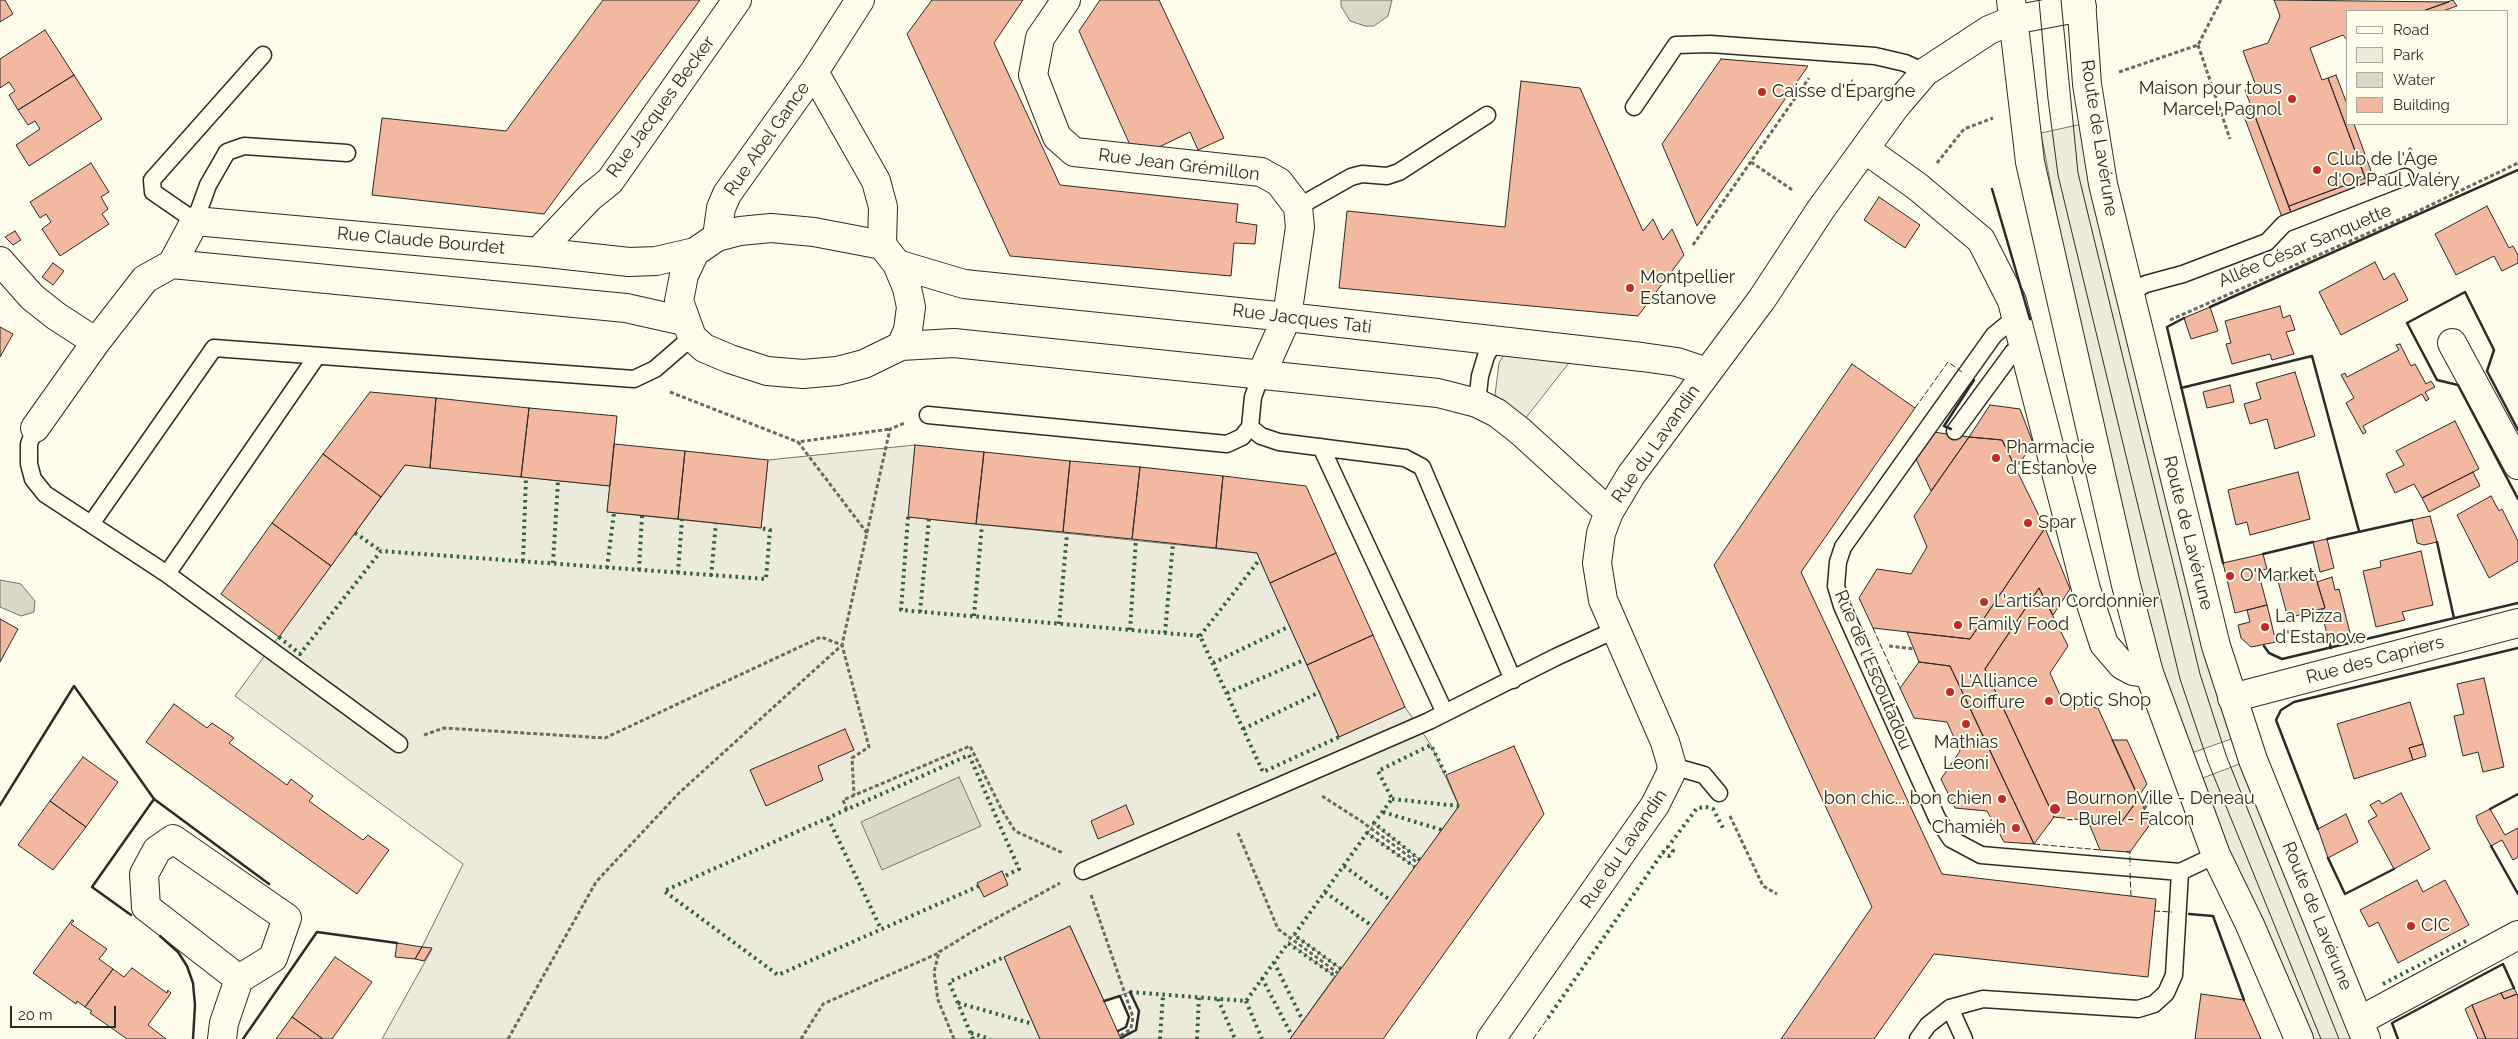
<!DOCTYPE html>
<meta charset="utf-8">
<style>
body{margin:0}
#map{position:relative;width:2518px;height:1039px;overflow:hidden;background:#fdfbea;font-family:Raleway,sans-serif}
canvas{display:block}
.legend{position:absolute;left:2346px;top:10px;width:162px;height:115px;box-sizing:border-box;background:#fdfbea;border:1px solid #a9a89e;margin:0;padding:6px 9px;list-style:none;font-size:15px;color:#2b2b2b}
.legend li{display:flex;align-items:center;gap:10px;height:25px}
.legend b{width:25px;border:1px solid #a9a89e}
.scale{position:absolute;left:10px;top:1006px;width:106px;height:22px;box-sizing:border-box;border:2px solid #2b2b2b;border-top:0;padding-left:6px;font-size:15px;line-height:18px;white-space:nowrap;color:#2b2b2b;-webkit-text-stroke:4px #fdfbea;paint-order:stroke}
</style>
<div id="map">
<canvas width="2518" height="1039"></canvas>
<ul class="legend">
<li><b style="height:6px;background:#fdfbea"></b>Road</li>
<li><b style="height:14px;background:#ecebdb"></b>Park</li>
<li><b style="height:14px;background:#d8d7c9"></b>Water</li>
<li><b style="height:14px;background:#f2b8a0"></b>Building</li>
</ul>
<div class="scale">20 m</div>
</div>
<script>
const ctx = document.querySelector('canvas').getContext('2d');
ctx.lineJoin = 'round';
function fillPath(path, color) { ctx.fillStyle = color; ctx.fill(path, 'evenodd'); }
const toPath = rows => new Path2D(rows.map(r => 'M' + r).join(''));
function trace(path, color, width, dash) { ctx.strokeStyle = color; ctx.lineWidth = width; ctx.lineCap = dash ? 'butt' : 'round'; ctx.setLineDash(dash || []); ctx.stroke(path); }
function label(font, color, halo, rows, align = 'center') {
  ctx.font = font + ' Raleway,sans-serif'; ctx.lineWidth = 4; ctx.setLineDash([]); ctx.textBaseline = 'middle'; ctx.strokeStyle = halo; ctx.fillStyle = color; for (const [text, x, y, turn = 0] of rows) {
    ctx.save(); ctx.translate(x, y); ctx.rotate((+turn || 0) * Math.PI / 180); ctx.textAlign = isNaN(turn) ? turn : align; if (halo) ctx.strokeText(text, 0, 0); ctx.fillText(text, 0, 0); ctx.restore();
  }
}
const green = toPath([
 [2082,124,2234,738,2186,755,2156,654,2063,250,2041,133,2082,124],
 [1515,352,1572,359,1525,419,1495,395,1499,363,1503,356,1515,352],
 [915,445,909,517,1257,553,1339,737,1405,707,1431,745,1459,806,1420,860,1374,824,1368,833,1415,867,1341,969,1294,935,1288,942,1335,976,1290,1039,1121,1039,1120,1036,1136,1030,1139,1011,1130,992,1104,1001,1070,926,1004,957,1040,1039,382,1039,432,949,422,947,463,864,235,696,405,465,610,486,607,512,761,528,768,460,915,445],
 [2242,763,2354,1039,2308,1039,2195,781,2242,763]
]);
const water = toPath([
 [1341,0,1392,0,1388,16,1374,26,1365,26,1350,21,1341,6,1341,0],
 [0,580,21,584,35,601,34,612,21,616,0,607,0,580],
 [959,777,981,826,882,870,861,822,959,777]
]);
const building = toPath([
 [0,0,5,0,13,14,0,22,0,0],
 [603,0,700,0,544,214,372,195,382,118,506,131,603,0],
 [932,0,1023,0,994,43,1060,185,1238,204,1236,222,1257,225,1255,244,1234,243,1231,276,1010,256,907,34,932,0],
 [1100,0,1159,0,1224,138,1198,150,1190,132,1159,147,1130,145,1079,31,1100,0],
 [2274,0,2449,2,2423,11,2347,11,2347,40,2343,35,2310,48,2322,80,2328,78,2365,178,2289,206,2245,90,2256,86,2243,51,2268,43,2280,16,2274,0],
 [2453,0,2457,6,2443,11,2423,11,2453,0],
 [45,30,74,75,18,110,9,95,15,91,9,82,0,88,0,59,45,30],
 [1721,59,1808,66,1697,226,1662,144,1721,59],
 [74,75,102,119,29,166,16,145,40,129,35,121,28,125,18,110,74,75],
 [2336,75,2347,104,2347,124,2354,124,2375,182,2368,185,2328,78,2336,75],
 [1521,81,1580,88,1643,231,1653,219,1663,240,1672,229,1684,255,1638,316,1339,288,1347,211,1505,227,1521,81],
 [2252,108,2291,213,2282,217,2242,111,2252,108],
 [91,163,109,192,101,197,108,209,102,214,109,224,60,256,42,229,51,222,46,214,40,218,30,202,91,163],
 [2365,178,2368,185,2291,213,2289,206,2365,178],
 [1879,197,1920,225,1905,248,1864,220,1879,197],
 [2487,206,2509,248,2513,246,2518,255,2518,263,2502,271,2494,256,2456,275,2435,234,2487,206],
 [15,231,21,240,13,245,5,237,15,231],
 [2375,262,2384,280,2394,273,2408,300,2341,335,2319,292,2375,262],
 [53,263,64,271,53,285,42,277,53,263],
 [2280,306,2283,318,2290,315,2295,330,2286,332,2294,354,2272,360,2270,354,2232,364,2226,344,2231,343,2225,321,2280,306],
 [2210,307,2218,331,2191,339,2184,318,2210,307],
 [0,327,13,334,0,357,0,327],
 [2400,344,2411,366,2415,364,2426,384,2431,381,2435,387,2425,392,2429,399,2426,401,2422,394,2363,426,2366,432,2363,434,2346,403,2354,398,2341,375,2345,373,2347,377,2399,350,2396,345,2400,344],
 [1852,364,1915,408,1801,572,1942,874,2156,899,2148,977,1934,954,1874,1039,1781,1039,1872,907,1714,565,1852,364],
 [2295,372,2315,436,2275,449,2267,419,2250,424,2244,404,2261,399,2256,383,2295,372],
 [2230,385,2234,402,2207,408,2203,392,2230,385],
 [370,392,436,398,430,468,405,465,381,497,323,454,370,392],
 [436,398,529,408,521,477,430,468,436,398],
 [1990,405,2020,409,2033,443,2016,469,2002,440,1969,437,1990,405],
 [529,408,617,416,610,486,521,477,529,408],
 [2455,421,2479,469,2422,498,2414,484,2395,493,2386,474,2404,465,2396,451,2455,421],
 [1933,432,1969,437,1931,491,1916,459,1933,432],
 [1969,437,2002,440,2045,528,1970,639,1873,628,1859,598,1877,569,1911,574,1927,547,1914,516,1969,437],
 [614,444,685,451,678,519,607,512,614,444],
 [915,445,984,452,976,524,908,517,915,445],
 [685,451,768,460,761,528,678,519,685,451],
 [984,452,1070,461,1063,532,976,524,984,452],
 [323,454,381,497,331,566,272,523,323,454],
 [1070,461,1140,467,1132,539,1063,532,1070,461],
 [1140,467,1223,476,1216,548,1132,539,1140,467],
 [2298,472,2310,519,2250,535,2247,522,2236,525,2228,490,2298,472],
 [2473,472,2480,486,2429,512,2422,498,2473,472],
 [1223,476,1306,486,1336,553,1270,583,1257,553,1216,548,1223,476],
 [2491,496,2499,511,2502,509,2518,541,2518,561,2489,578,2457,515,2491,496],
 [2430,516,2437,542,2424,545,2417,543,2412,520,2430,516],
 [272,523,331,566,279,637,221,594,272,523],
 [2045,528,2070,589,2053,615,2039,588,1985,669,2054,817,2034,844,1950,666,1919,662,1907,632,1970,639,2045,528],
 [2327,539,2334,568,2320,572,2313,542,2327,539],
 [2421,551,2433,605,2402,612,2405,620,2376,627,2363,571,2381,567,2380,561,2421,551],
 [1336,553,1373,635,1307,665,1270,583,1336,553],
 [2263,554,2267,569,2258,571,2267,605,2235,613,2223,563,2263,554],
 [2314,571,2325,608,2288,618,2278,581,2314,571],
 [2332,577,2335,590,2339,589,2350,633,2328,638,2321,610,2325,608,2317,582,2332,577],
 [2039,588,2068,646,2050,673,2064,704,2098,708,2139,798,2120,824,2054,817,1985,669,2039,588],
 [2267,605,2276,642,2251,647,2241,638,2238,625,2250,622,2247,610,2267,605],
 [0,619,18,629,0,662,0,619],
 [1373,635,1405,707,1339,737,1307,665,1373,635],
 [1919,662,1950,666,2034,844,2004,842,1987,811,1955,808,1941,779,1960,751,1947,722,1914,718,1900,688,1919,662],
 [2484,678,2504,767,2483,772,2478,752,2463,756,2454,716,2464,714,2457,684,2484,678],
 [2410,702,2423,744,2409,748,2413,760,2354,779,2337,724,2410,702],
 [174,704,207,728,212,723,234,738,229,743,287,785,291,779,313,796,309,801,363,840,368,835,389,850,357,894,146,742,174,704],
 [845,729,854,750,818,766,823,780,766,806,750,770,845,729],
 [2112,740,2127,740,2147,784,2138,797,2112,740],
 [2423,744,2426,756,2413,760,2409,748,2423,744],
 [1514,746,1544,814,1383,1039,1290,1039,1459,806,1446,775,1514,746],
 [83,757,118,782,86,827,50,801,83,757],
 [2401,793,2430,849,2394,869,2368,821,2377,816,2370,805,2379,800,2382,804,2401,793],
 [2139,798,2151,823,2130,852,2100,850,2088,821,2120,824,2139,798],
 [50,801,86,827,53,870,18,845,50,801],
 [1126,805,1134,824,1098,839,1091,821,1126,805],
 [2490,809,2505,835,2518,828,2518,857,2513,860,2502,840,2491,846,2478,823,2476,816,2490,809],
 [2346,814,2358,842,2328,858,2318,829,2346,814],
 [1002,871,1008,885,984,897,977,883,1002,871],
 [2417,880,2423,892,2445,880,2469,925,2398,963,2378,922,2369,927,2360,910,2417,880],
 [72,920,74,921,71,924,107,949,99,959,113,969,85,1007,77,1001,76,1004,33,973,72,920],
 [1070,926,1104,1001,1121,1039,1040,1039,1004,957,1070,926],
 [397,943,422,947,415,959,395,957,397,943],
 [422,947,432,948,424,961,415,959,422,947],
 [335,957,372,982,332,1039,323,1039,292,1017,335,957],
 [132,968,167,993,168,990,171,993,148,1025,166,1039,127,1039,90,1013,92,1011,85,1007,113,969,124,977,132,968],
 [2514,988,2517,994,2504,999,2501,993,2514,988],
 [2501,993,2504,999,2517,994,2518,997,2518,1039,2486,1039,2472,1005,2501,993],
 [2201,994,2244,1000,2261,1039,2195,1039,2201,994],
 [2472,1005,2486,1039,2478,1039,2465,1009,2472,1005],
 [292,1017,323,1039,276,1039,292,1017]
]);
const path = toPath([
 [2198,45,2230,139],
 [2119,72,2198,45,2221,0],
 [1751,162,1794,191],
 [1937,163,1964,129,1993,118],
 [1693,245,1809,78],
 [2170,320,2412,214,2518,163],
 [670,392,798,442],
 [867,533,798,442,890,429],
 [1889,646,1914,649],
 [424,735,444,728,605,738,821,637,842,645,869,747,852,758,854,795],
 [1322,796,1361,821,1418,863],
 [2144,809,2158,789],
 [847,810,843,800,970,746,1002,810,1015,831,1063,853],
 [1730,816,1763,886,1777,894],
 [1238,833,1278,929,1338,973],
 [1091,895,1133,1017,1131,1029,1120,1036],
 [508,1039,596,882,679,793,842,645,890,429,905,423],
 [801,1039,823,1004,939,953],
 [954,1039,938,1000,934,972,939,952,975,930,1060,883]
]);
const service = toPath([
 [263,55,152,180,153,192,195,221,208,185,227,152,244,146,347,153],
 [1634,107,1676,45,1710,44,1875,56,1905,63,1925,72],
 [1298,207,1351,177,1362,174,1387,176,1399,172,1487,115],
 [2129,293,2146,284,2183,274,2267,242,2284,224,2405,177],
 [2016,317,1994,335,1843,547,1838,562,1836,586,1842,606,1937,818,1951,839,1981,855,2180,872],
 [1477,403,1480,376,1486,356,1494,342],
 [928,415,1227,444,1242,437,1250,427,1253,397,1261,375],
 [1250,427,1261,436,1279,442,1405,458,1422,467,1513,680],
 [35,428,29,444,29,464,33,479,45,494,167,574,399,744],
 [1955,431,2013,352,2024,345],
 [1321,447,1445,713],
 [91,524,214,348,634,379,655,369,692,337],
 [167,574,317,356],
 [1672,766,1704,775,1719,793],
 [1083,871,1429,721,1556,657,1617,629],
 [1950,1008,1964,1039],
 [1918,1039,1928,1025,1950,1008,1983,999,2138,1009,2154,1004,2166,993,2174,975,2180,872,2216,855]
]);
const minor = toPath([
 [1066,0,1040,38,1033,75,1057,137,1074,152,1261,172,1279,182,1298,207,1300,227,1287,317,1261,375],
 [814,72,876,181,883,207,882,245],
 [1865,149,1918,187,1981,240,2012,301,2086,589,2104,644,2122,665,2133,671,2149,673],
 [717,237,721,208,727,194,814,72,860,0],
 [538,252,590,197,610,181,737,0],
 [0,261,32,297,56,316,96,342],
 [172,264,195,221,538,252,629,262,656,261,695,252],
 [897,264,964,284,1287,317,1642,357,1677,362,1707,372],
 [2452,343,2518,465],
 [901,346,908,330,911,307,907,288,897,264,882,245,814,232,771,228,740,231,717,237,695,252,684,275,679,301,692,337,704,348,730,359,767,371,803,374,837,371,864,364,901,346,954,343,1438,393,1477,403,1497,413,1520,431,1609,512],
 [35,428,96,342,145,279,172,264,626,308,684,321],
 [2232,698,2518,623],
 [2359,1021,2518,935],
 [222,1039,224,1023,239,979,273,958,287,918,173,839,157,850,144,874,146,907,239,979],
 [1491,1039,1655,805,1670,775,1672,766,1665,742,1603,600,1597,563,1601,533,1609,512,1631,475,1762,299,1821,209,1895,107,1925,72,1989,30,2013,20]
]);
const tertiary = toPath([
 [2011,0,2030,162,2126,585,2149,673,2216,855,2250,925,2299,1039],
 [2081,0,2087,84,2103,184,2216,646,2253,760,2366,1039],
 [2013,20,2082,7]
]);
const tram = toPath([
 [2039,0,2048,99,2058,175,2180,679,2208,762,2321,1039],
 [2061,0,2078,173,2200,674,2226,755,2339,1039]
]);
const hedge = toPath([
 [908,517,901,610,1200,636,1263,772,1339,737],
 [355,533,381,551],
 [523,561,526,477],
 [553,563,558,481],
 [607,568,614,513],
 [639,570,642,516],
 [678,573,682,519],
 [711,576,716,523],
 [920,612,929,519],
 [974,616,982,524],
 [1059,624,1067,533],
 [1130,630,1136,539],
 [1165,633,1173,543],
 [1200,636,1260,559],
 [279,637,300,654,381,551,766,579,770,530,761,528],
 [1213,663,1290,626],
 [1227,693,1304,660],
 [1243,729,1320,692],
 [1392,799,1459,806],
 [1383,812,1442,830],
 [828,818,881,929],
 [1420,860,1374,823,1392,799,1378,771,1431,745,1446,775],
 [1344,866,1390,900],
 [979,886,778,975,664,891,969,755,1019,869,1005,876],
 [1325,892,1372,926],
 [1274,962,1303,1021],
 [1341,969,1294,935,1367,833,1415,867],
 [1262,978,1292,1036],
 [2383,984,2466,941],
 [1130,992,1246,1001,1288,943,1335,976],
 [1218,999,1235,1039],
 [1246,1001,1262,1039],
 [958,1003,1033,1024],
 [1548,1018,1663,852,1669,856,1673,851,1668,847,1697,808,1706,807,1713,809,1724,830],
 [971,1033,990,1039],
 [973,1039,949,982,1004,957],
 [1160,1039,1163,995],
 [1197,1039,1199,997]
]);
const fence = toPath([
 [1915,408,1948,362,1962,372],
 [1873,628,1900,688],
 [2034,844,2101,850],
 [2126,852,2130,852,2130,866],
 [2130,873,2131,896],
 [2154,911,2172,912],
 [1533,1039,1548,1018]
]);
const wall = toPath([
 [1992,189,2030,319],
 [2210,307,2518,170],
 [2184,318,2167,327,2223,563],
 [2181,388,2312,356,2359,531],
 [1951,429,1944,426,1974,380],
 [2518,430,2487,371,2494,350,2465,292,2407,323,2437,380,2458,385,2518,499],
 [2327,539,2412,520],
 [2437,542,2454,618],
 [2263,554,2313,542],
 [2328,638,2331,648],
 [2264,646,2269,653,2282,659,2518,603],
 [0,805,74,686,154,799,269,884],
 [2490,809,2518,794],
 [2318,829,2276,720,2281,710,2294,702,2518,648],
 [2491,846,2518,894],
 [2328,858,2345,894,2394,869],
 [2189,914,2213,916,2244,1000],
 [131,915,92,887,154,799],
 [160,936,178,952,187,966,193,983,195,1005,193,1039],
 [1104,1001,1120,996,1129,1017,1126,1027,1118,1031],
 [1121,1038,1136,1030,1139,1011,1130,992],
 [243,1039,317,932,397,943],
 [2398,1039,2392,1023,2503,964,2514,988]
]);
const markers = [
 [1762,92,5,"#c62828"],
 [2292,99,5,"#c62828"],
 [2317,170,5,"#c62828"],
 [1630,288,5,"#c62828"],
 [1996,458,5,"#c62828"],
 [2028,523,5,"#c62828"],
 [2230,576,5,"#c62828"],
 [1984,602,5,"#c62828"],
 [1958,625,5,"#c62828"],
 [2265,627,5,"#c62828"],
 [1950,692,5,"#c62828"],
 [2049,701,5,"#c62828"],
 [1966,724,5,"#c62828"],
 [2002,799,5,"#c62828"],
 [2055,809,6,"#c62828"],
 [2016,828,5,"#c62828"],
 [2411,926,5,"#c62828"]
];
const poiNames = [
 ["Maison pour tous",2282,89,"right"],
 ["Marcel Pagnol",2282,110,"right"],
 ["Caisse d'Épargne",1772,92],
 ["Club de l'Âge",2327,160],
 ["d'Or Paul Valéry",2327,181],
 ["Montpellier",1640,278],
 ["Estanove",1640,299],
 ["Pharmacie",2006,448],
 ["d'Estanove",2006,469],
 ["Spar",2038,523],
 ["O'Market",2240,576],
 ["L'artisan Cordonnier",1994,602],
 ["La Pizza",2275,617],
 ["d'Estanove",2275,638],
 ["Family Food",1968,625],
 ["L'Alliance",1960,682],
 ["Coiffure",1960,703],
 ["Optic Shop",2059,701],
 ["Mathias",1966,743,"center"],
 ["Leoni",1966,764,"center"],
 ["bon chic... bon chien",1992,799,"right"],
 ["BournonVille - Deneau",2066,799],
 ["- Burel - Falcon",2066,820],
 ["Chamiéh",2006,828,"right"],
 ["CIC",2421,926]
];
const streetNames = [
 ["Rue Jacques Becker",661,107,-54],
 ["Route de Lavérune",2099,138,81],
 ["Rue Abel Gance",767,139,-55],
 ["Rue Jean Grémillon",1179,165,7],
 ["Rue Claude Bourdet",421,241,5],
 ["Allée César Sanquette",2305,246,-23],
 ["Rue Jacques Tati",1302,319,7],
 ["Rue du Lavandin",1656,444,-55],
 ["Route de Lavérune",2188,533,76],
 ["Rue des Capriers",2375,660,-15],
 ["Rue de l'Escoutadou",1873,670,67],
 ["Rue du Lavandin",1624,849,-56],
 ["Route de Lavérune",2317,916,68]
];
fillPath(green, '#ecebdb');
trace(green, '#74746e', 1);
fillPath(water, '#d8d7c9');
trace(water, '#74746e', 1);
fillPath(building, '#f2b8a0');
trace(building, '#2b2b2b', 1);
trace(service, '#2b2b2b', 19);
trace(minor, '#2b2b2b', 30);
trace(tertiary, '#2b2b2b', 30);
trace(path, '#6a6964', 3, [4, 2.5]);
trace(service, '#fdfbea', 16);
trace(minor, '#fdfbea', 28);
trace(tertiary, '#fdfbea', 28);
trace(tram, '#2b2b2b', 1);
trace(hedge, '#34623c', 4, [2.5, 4]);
trace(fence, '#2b2b2b', 1, [6, 2.5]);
trace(wall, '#2b2b2b', 2.5);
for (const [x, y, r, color] of markers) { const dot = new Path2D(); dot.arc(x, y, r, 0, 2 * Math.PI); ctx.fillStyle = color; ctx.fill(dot); trace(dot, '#fdfbea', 2); }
label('18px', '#2b2b2b', '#fdfbea', poiNames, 'left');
label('18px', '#2b2b2b', '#fdfbea', streetNames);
</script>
